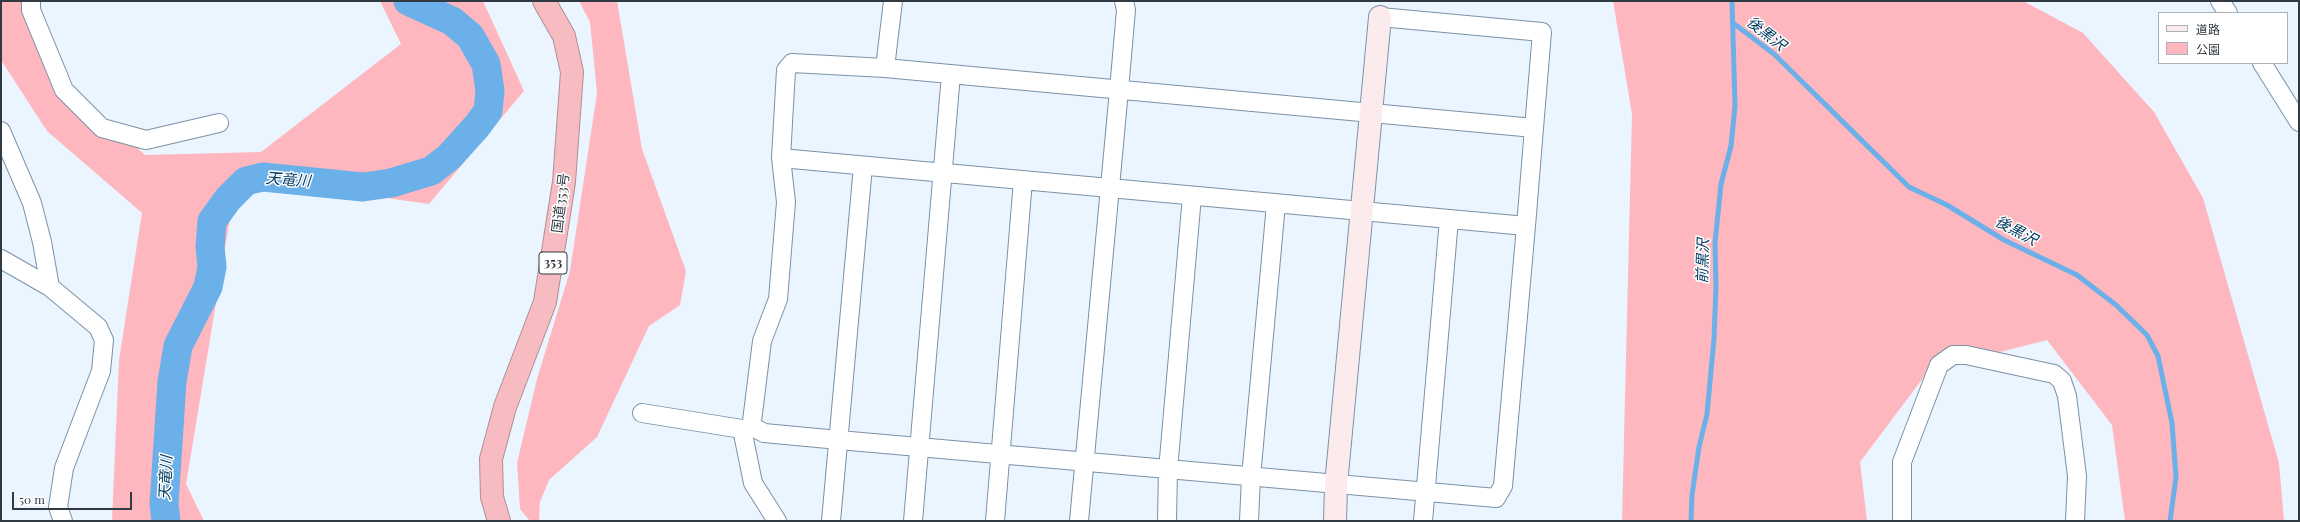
<!DOCTYPE html>
<meta charset="utf-8">
<style>
body{margin:0}
#map{position:relative;width:2300px;height:522px;overflow:hidden;background:#ebf5ff;font-family:"Playfair Display","Noto Sans JP",serif}
canvas{display:block}
.frame{position:absolute;inset:0;border:2px solid #303a43;pointer-events:none}
.legend{position:absolute;left:2158px;top:12px;width:130px;height:52px;box-sizing:border-box;background:#fff;border:1px solid #acb0b4;margin:0;padding:5px 7px;list-style:none;font-size:12px;color:#303a43}
.legend li{display:flex;align-items:center;gap:8px;height:20px}
.legend b{width:20px;border:1px solid #acb0b4}
.scale{position:absolute;left:12px;top:492px;width:120px;height:18px;box-sizing:border-box;border:2px solid #303a43;border-top:0;padding-left:5px;font-size:12px;line-height:14px;white-space:nowrap;color:#303a43;-webkit-text-stroke:3px #fff;paint-order:stroke}
</style>
<div id="map">
<canvas width="2300" height="522"></canvas>
<div class="frame"></div>
<ul class="legend">
<li><b style="height:5px;background:#fcebec"></b>道路</li>
<li><b style="height:11px;background:#feb7be"></b>公園</li>
</ul>
<div class="scale">50 m</div>
</div>
<script>
const ctx = document.querySelector('canvas').getContext('2d');
ctx.lineJoin = 'round';
function fillPath(path, color) { ctx.fillStyle = color; ctx.fill(path, 'evenodd'); }
const toPath = rows => new Path2D(rows.map(r => 'M' + r).join(''));
function trace(path, color, width, dash) { ctx.strokeStyle = color; ctx.lineWidth = width; ctx.lineCap = dash ? 'butt' : 'round'; ctx.setLineDash(dash || []); ctx.stroke(path); }
function label(font, color, halo, rows, align = 'center') {
  ctx.font = font + ' "Playfair Display","Noto Sans JP",serif'; ctx.lineWidth = 3; ctx.setLineDash([]); ctx.textBaseline = 'middle'; ctx.strokeStyle = halo; ctx.fillStyle = color; for (const [text, x, y, turn = 0] of rows) {
    ctx.save(); ctx.translate(x, y); ctx.rotate((+turn || 0) * Math.PI / 180); ctx.textAlign = isNaN(turn) ? turn : align; if (halo) ctx.strokeText(text, 0, 0); ctx.fillText(text, 0, 0); ctx.restore();
  }
}
const green = toPath([
 [1,1,41,1,44,61,145,155,261,152,401,44,380,1,483,1,524,91,429,204,301,186,235,188,186,484,204,521,112,521,119,360,142,213,47,131,1,60],
 [579,1,617,1,642,149,686,271,680,305,649,326,597,437,549,480,540,502,539,521,530,521,520,509,517,463,537,379,570,271,597,93,590,22],
 [1613,1,2023,1,2083,33,2154,112,2203,198,2279,463,2284,521,2125,521,2112,425,2047,340,1929,370,1860,462,1867,521,1622,521,1632,114]
]);
const stream = toPath([
 [1733,23,1774,54,1909,187,1947,205,2004,240,2077,275,2116,305,2147,335,2158,356,2172,423,2176,477,2170,521],
 [1691,521,1692,495,1699,447,1707,414,1714,339,1716,286,1715,243,1721,184,1731,146,1735,106,1732,1]
]);
const river = toPath([
 [166,521,164,504,172,382,178,346,208,287,212,267,210,247,212,221,228,199,246,181,263,177,363,187,391,183,431,171,449,157,477,126,488,111,490,91,486,64,470,36,452,21,408,1]
]);
const street = toPath([
 [31,1,31,10,64,90,102,128,146,140,219,123],
 [2220,1,2228,13],
 [1380,17,1542,32,1534,128,1526,226,1503,486,1496,498,839,440,764,433,753,427,752,421,762,341,778,299,786,202,781,158,786,70,792,63,885,68,1534,128],
 [2262,63,2299,122],
 [885,68,893,1],
 [1,131,32,203,42,242,50,287],
 [781,158,1526,226],
 [1,259,50,287,98,327,104,340,101,371,64,468,58,507,63,521],
 [642,413,742,429,753,483,777,521],
 [831,521,863,166],
 [913,521,951,74],
 [995,521,1023,180],
 [1079,521,1119,90,1126,10,1124,1],
 [1167,521,1168,470,1192,196],
 [1249,521,1251,477,1276,204],
 [1423,521,1449,219],
 [1902,521,1902,462,1939,365,1953,355,1966,355,2054,374,2062,381,2067,396,2077,476,2075,521]
]);
const secondary = toPath([
 [1335,521,1336,485,1380,17]
]);
const highway = toPath([
 [499,521,492,497,491,459,505,407,545,302,564,182,572,72,564,36,544,1]
]);
const shields = [
 [553,263,28]
];
const shieldNames = [
 ["353",553,263]
];
const streetNames = [
 ["国道353号",561,203,-83]
];
const waterNames = [
 ["後黒沢",1766,34,38],
 ["天竜川",288,180,4],
 ["後黒沢",2016,231,28],
 ["前黒沢",1703,261,-88],
 ["天竜川",166,478,-87]
];
fillPath(green, '#feb7be');
trace(stream, '#6bb0e9', 5);
trace(river, '#6bb0e9', 29);
trace(street, '#7a92a7', 20);
trace(secondary, '#7a92a7', 24);
trace(highway, '#b18e95', 24);
trace(street, '#fff', 18);
trace(secondary, '#fcebec', 22);
trace(highway, '#f6bcc1', 22);
for (const [x, y, w] of shields) { const box = new Path2D(); box.roundRect(x - w / 2, y - 11, w, 22, 3); ctx.fillStyle = '#fff'; ctx.fill(box); trace(box, '#303a43', 1); }
label('bold 13px', '#303a43', null, shieldNames);
label('14px', '#303a43', '#fff', streetNames);
label('italic 15px', '#043c61', '#fff', waterNames);
</script>
